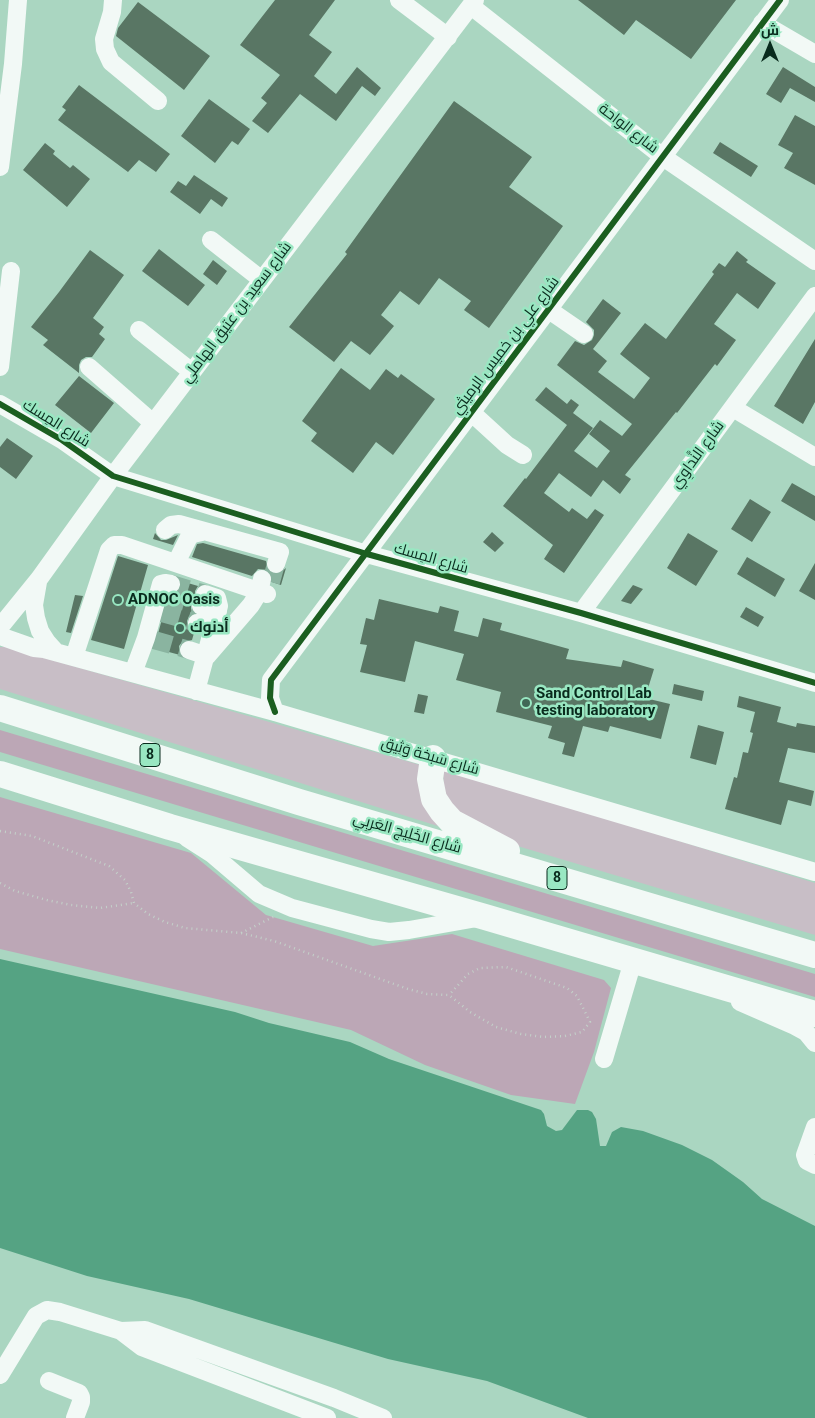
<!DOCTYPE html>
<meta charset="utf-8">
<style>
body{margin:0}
#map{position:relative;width:815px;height:1418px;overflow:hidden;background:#aad6c1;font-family:Roboto,Cairo,sans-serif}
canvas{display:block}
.north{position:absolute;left:745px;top:20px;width:50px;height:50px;-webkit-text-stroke:4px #99e7c2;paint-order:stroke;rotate:0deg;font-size:14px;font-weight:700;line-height:20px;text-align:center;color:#092b1d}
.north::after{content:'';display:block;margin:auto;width:18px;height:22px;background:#092b1d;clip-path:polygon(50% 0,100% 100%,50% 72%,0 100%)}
</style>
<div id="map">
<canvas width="815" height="1418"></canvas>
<div class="north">ش</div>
</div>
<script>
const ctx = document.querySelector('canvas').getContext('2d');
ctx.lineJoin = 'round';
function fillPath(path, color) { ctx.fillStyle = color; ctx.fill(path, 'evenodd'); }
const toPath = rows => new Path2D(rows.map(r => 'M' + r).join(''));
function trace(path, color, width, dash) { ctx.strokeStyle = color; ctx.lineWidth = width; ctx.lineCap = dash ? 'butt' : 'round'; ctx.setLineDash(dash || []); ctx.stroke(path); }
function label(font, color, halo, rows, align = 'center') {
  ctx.font = font + ' Roboto,Cairo,sans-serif'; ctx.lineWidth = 5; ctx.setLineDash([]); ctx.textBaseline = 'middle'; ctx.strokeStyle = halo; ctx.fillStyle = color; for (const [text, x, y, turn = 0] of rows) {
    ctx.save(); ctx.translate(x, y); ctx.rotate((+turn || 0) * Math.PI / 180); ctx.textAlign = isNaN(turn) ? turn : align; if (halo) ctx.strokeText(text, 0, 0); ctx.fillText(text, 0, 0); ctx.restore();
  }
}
const green = toPath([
 [0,647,6,647,424,766,441,827,0,689],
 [443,768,815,883,815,935,484,836,444,802]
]);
const forest = toPath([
 [0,730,815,974,815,997,0,752],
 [0,797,191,853,266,915,373,946,452,934,604,980,611,988,594,1052,575,1104,511,1095,425,1065,351,1030,0,949]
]);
const water = toPath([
 [0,959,235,1012,269,1023,350,1042,389,1059,541,1110,544,1114,547,1126,556,1131,562,1130,577,1110,588,1110,592,1112,596,1119,600,1146,606,1146,612,1132,621,1127,643,1131,682,1145,712,1160,743,1182,762,1199,815,1226,815,1418,588,1418,487,1381,388,1359,189,1299,87,1276,0,1248]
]);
const building = toPath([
 [275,0,335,0,309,35,332,52,314,76,336,94,357,67,381,88,375,96,362,86,336,121,300,94,268,133,252,121,267,103,261,98,280,75,240,45],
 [578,0,736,0,691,59,636,20,624,35],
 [138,2,210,56,184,90,116,36,118,28],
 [783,67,815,87,815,102,790,88,781,103,766,94],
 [79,85,170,154,156,172,139,160,128,172,58,120,66,110,62,107],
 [209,99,250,129,238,145,232,141,215,163,181,136],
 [454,101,532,157,509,187,563,226,489,328,464,310,471,301,439,278,419,305,400,291,381,315,394,326,370,355,351,341,334,362,289,327,347,254,345,252],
 [795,115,815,126,815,185,784,168,793,153,778,145],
 [720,142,758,166,751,177,713,153],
 [45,143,55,151,53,154,70,168,73,165,90,179,67,207,23,170],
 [194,175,228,198,222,207,211,199,200,214,170,192,178,181,186,186],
 [159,249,205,285,188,306,142,271],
 [90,250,124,275,93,318,104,327,99,334,105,339,92,357,86,357,81,360,79,365,79,373,43,345,48,340,31,327,59,292],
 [737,251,748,260,746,262,776,283,758,309,737,293,714,324,736,340,717,366,715,364,677,413,676,412,625,475,631,479,620,494,603,480,591,497,559,473,544,493,569,512,572,508,587,519,595,509,604,515,564,573,544,559,553,545,503,506,525,478,526,479,567,425,535,400,546,387,567,404,571,399,579,405,573,413,593,428,574,451,597,468,610,451,589,434,600,420,622,436,632,424,557,365,575,341,584,345,592,340,594,335,594,330,586,322,603,299,621,313,593,349,607,361,598,372,634,399,650,378,620,354,645,323,666,339,714,274,712,272,719,263,725,267],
 [213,260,227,271,217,285,203,274],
 [815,339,815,402,803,424,774,406],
 [341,368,370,390,386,369,398,378,401,374,435,399,393,455,376,442,353,473,311,441,317,433,302,421],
 [79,376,114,403,91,433,55,405],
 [7,438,33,456,16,479,0,467,0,447],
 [792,483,815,496,815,521,781,501],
 [750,499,771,512,752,542,731,529],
 [492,532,504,543,495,552,483,542],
 [155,533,161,540,166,540,178,535,173,545,153,539],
 [688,533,718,551,696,586,667,568],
 [203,543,266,561,268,570,258,569,252,576,192,557,197,544],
 [118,556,148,565,124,649,91,640],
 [747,557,785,579,775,597,737,574],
 [815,563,815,600,799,591],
 [286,568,281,585,272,582,272,576,270,572,279,574],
 [181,581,198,586,195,591,195,597,191,603,191,609,193,613,189,616,187,621,187,627,194,633,192,640,182,642,179,646,180,655,154,648,169,594,174,594,179,591,181,586],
 [633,585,643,589,631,604,621,601],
 [75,595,83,596,71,633,66,632],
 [379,599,438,613,440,606,459,611,454,631,478,637,483,618,502,623,500,630,569,649,566,659,621,667,623,660,654,669,645,698,670,704,661,739,610,726,608,732,583,726,574,757,562,754,565,743,548,738,552,726,496,712,501,692,456,680,464,654,415,641,405,682,360,672,367,645,360,644,366,618,374,620],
 [746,607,764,617,758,627,740,617],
 [674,684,704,691,702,701,672,694],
 [418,694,428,696,424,714,414,712],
 [739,696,781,707,777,722,796,727,797,723,815,726,815,753,788,748,779,782,814,791,811,806,788,800,781,825,725,809,734,777,737,778,743,752,748,753,753,733,750,732,755,712,737,707],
 [698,725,724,732,716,765,690,758]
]);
const minorTunnel = toPath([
 [271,582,276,564],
 [171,584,205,594],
 [167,597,201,606],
 [162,613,197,623],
 [154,640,189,650]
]);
const path = toPath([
 [0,831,32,836,109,866,125,880,131,892,134,903,148,914,165,922,185,928,241,933,274,941,408,989,427,994,449,995,470,1012,496,1027,521,1034,543,1037,565,1036,582,1032,590,1022,577,996,567,988,506,967,480,968,468,974,449,995],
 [0,883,15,891,47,900,71,905,100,908,134,903],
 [241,933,275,916]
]);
const minor = toPath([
 [113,0,112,12,104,39,105,49,111,62,158,101],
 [399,0,448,37],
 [471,6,663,157,815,261],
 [762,23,815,54],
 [0,167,13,64,18,0],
 [211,240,262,280],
 [549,310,584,334],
 [139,330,192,372],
 [0,367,11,271],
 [89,367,153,423],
 [0,404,62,440,113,476,367,554,581,613,815,683],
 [733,408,815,457],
 [472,413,507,445,523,455],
 [165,530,171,525,179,524,280,552,276,564],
 [176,563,189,537,193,534,202,532],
 [38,582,34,605,36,618,40,631,47,642,56,652],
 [201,606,218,611],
 [581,613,815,296],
 [197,623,214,627],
 [0,627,39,579,113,476,475,0],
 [0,636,34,648,44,649,275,712,815,872],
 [189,650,207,656,251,605,259,592,262,579],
 [74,657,109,550,114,545,122,545,267,594],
 [133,673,146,638,161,584,165,583,171,584],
 [196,691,219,606,217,598,205,594],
 [275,712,270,698,271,680,780,0],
 [187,838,212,854,259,894,292,908,371,929,389,932,409,930,477,918],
 [740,1002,795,1026,806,1032,815,1043],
 [604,1059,633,961],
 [815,1127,805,1155,807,1161,815,1165],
 [121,1331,145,1330,334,1398,383,1418],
 [0,1375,36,1316,47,1310,60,1312,121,1331,142,1347,327,1418],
 [49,1381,79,1393,81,1397,81,1402,75,1418]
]);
const highway = toPath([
 [0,708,299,802,815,955],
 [433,758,430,779,434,799,442,811,452,822,507,851],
 [0,774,170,827,485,917,815,1014]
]);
const cycleway = toPath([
 [0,404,62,440,113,476,367,554,581,613,815,683],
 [275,712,270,698,271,680,780,0]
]);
const markers = [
 [118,600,5,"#416756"],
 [180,628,5,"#416756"],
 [526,703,5,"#416756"]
];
const shields = [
 [150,755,20],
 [557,878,20]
];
const shieldNames = [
 ["8",150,755],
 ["8",557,878]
];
const streetNames = [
 ["شارع الواحة",628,129,38],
 ["شارع سعيد بن عتيق الهاملي",237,313,-53],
 ["شارع علي بن خميس الرميثي",506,346,-53],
 ["شارع المِسك",56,424,32],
 ["شارع النَّداوِي",698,455,-54],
 ["شارع المِسك",431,559,16],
 ["شارع سَبخة وَثِيق",430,757,16],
 ["شارع الخَلِيج العَربِي",407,834,16]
];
const poiNames = [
 ["ADNOC Oasis",128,600],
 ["أدنوك",190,628],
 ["Sand Control Lab",536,694],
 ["testing laboratory",536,711]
];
fillPath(green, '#c8bec6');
fillPath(forest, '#bca7b6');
fillPath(water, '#55a383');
fillPath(building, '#597664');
trace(minorTunnel, '#8ab4a0', 18, [18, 9]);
trace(path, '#c4d1ca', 2.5, [1, 4]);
trace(minor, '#f2f9f6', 18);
trace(highway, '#f2f9f6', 26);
trace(cycleway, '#1b5e20', 6);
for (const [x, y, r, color] of markers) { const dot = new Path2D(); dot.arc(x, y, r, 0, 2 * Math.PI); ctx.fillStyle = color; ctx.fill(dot); trace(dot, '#99e7c2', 2); }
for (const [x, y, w] of shields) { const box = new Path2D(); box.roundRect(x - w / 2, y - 11.5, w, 23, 4); ctx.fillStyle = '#99e7c2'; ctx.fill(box); trace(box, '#092b1d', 1); }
label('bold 14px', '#092b1d', null, shieldNames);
label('15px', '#092b1d', '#99e7c2', streetNames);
label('bold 15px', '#092b1d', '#99e7c2', poiNames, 'left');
</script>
